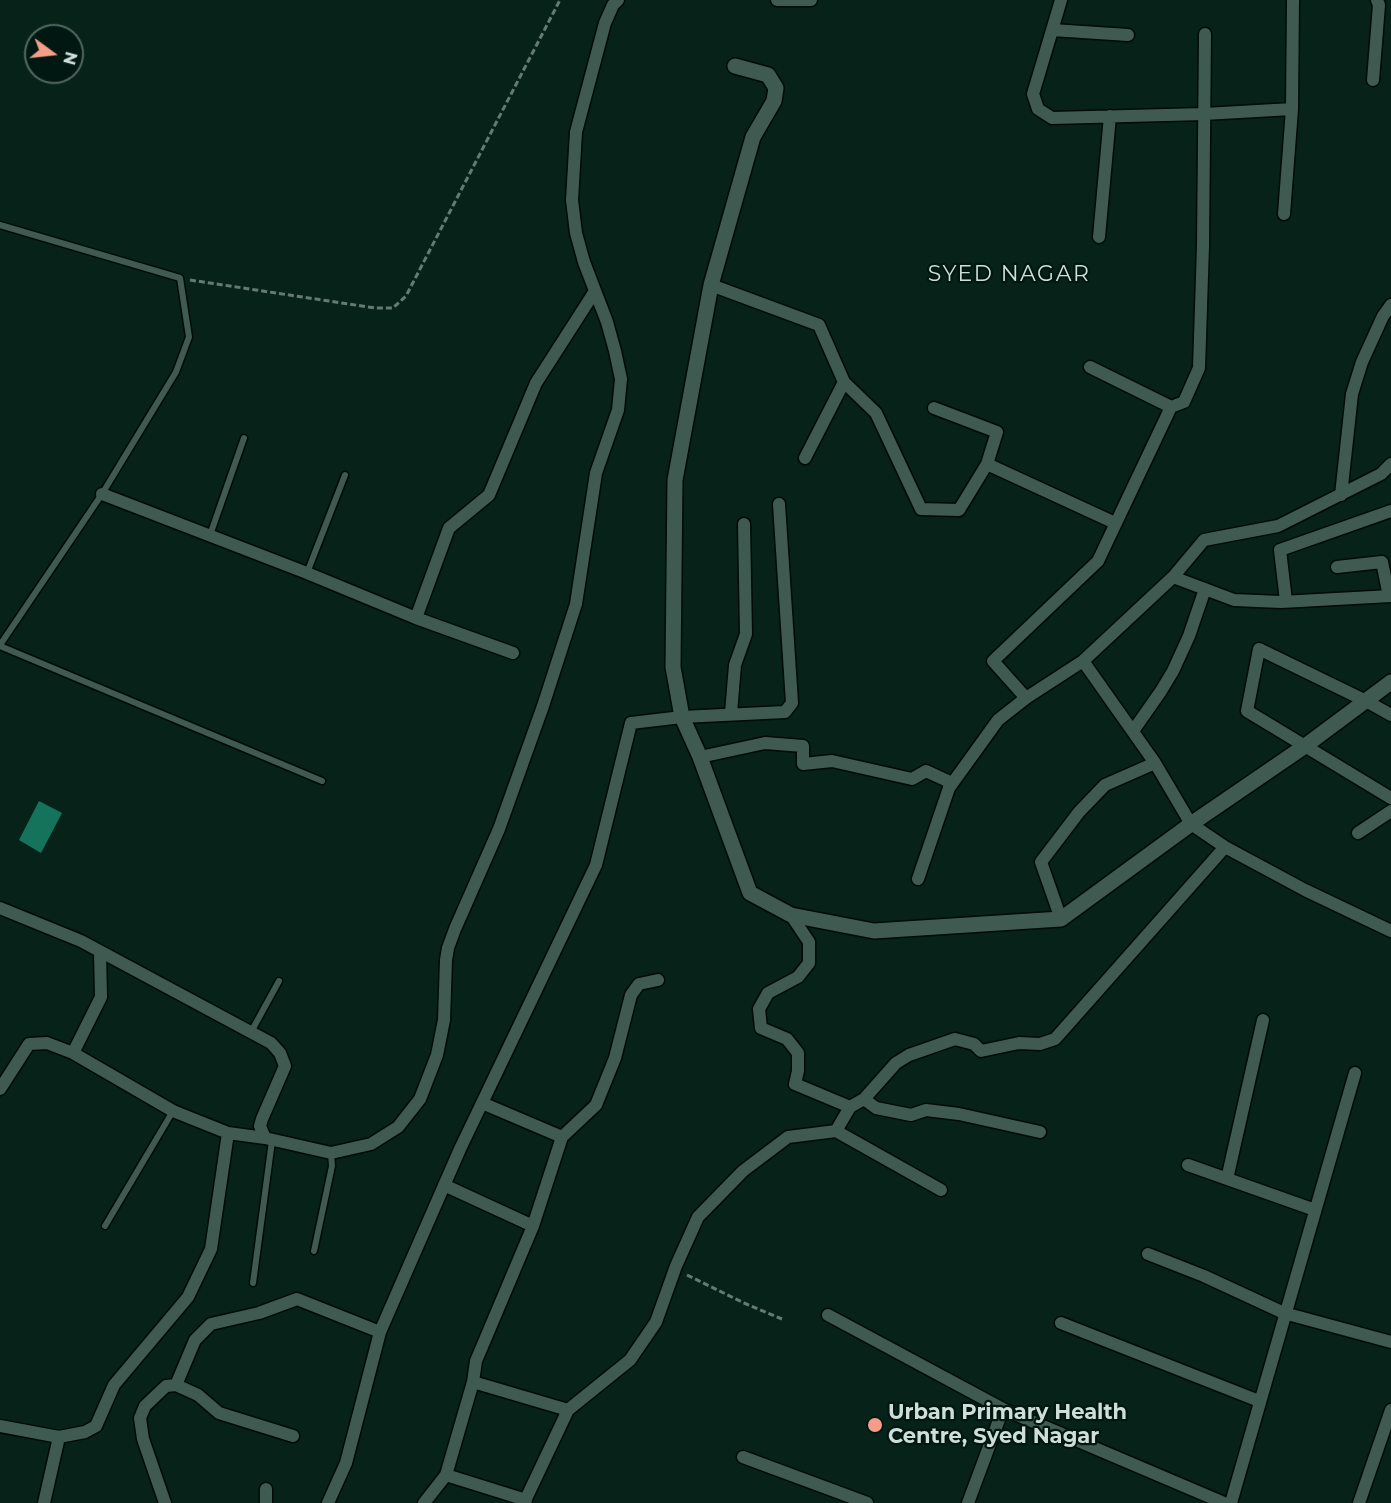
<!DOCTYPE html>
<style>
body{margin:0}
#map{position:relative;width:1391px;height:1503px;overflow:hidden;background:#072219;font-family:Montserrat,sans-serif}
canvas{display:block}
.north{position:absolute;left:24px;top:24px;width:60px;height:60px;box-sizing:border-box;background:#001811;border:2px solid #536761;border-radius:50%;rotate:105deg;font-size:16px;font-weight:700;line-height:24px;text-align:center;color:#cfded8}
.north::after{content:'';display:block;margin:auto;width:21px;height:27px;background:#f49e8a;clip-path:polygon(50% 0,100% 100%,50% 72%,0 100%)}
</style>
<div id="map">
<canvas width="1391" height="1503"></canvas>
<div class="north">N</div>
</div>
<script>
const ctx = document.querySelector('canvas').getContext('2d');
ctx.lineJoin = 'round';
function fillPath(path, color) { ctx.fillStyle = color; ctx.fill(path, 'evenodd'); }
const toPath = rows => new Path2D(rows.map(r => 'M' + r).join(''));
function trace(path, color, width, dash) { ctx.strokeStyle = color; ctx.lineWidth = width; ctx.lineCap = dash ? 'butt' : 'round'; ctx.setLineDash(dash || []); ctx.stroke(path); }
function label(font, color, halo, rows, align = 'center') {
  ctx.font = font + ' Montserrat,sans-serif'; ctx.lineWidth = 4.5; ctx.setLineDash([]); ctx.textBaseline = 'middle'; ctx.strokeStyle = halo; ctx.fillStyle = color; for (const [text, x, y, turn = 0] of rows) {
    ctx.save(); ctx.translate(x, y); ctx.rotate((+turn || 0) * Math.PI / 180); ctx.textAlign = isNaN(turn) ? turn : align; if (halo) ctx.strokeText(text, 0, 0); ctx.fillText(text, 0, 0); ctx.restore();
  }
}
const water = toPath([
 [39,801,62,813,41,853,19,840]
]);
const path = toPath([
 [190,280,375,308,393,308,406,296,560,0],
 [687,1275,744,1303,782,1319]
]);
const service = toPath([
 [0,225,180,278,189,337,176,372,102,494,0,645],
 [210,535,244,438],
 [307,573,345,475],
 [0,646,322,781],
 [251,1032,279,981],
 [105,1226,173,1111],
 [314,1251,332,1166,331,1153],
 [253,1283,272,1141]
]);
const minor = toPath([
 [777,0,811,0],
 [1061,0,1033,94,1038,109,1052,118,1204,114,1292,109],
 [1052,30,1128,35],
 [1373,80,1379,5,1377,0],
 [1284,214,1292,109,1293,0],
 [1099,237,1110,116],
 [711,285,819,325,844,382,876,413,921,509,959,510,987,464,1115,523],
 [1090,367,1171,407],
 [934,408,997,432,987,464],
 [805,458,844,382],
 [102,494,307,573,416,618,513,653],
 [1341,495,1352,394,1362,362,1383,316,1391,305],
 [1337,567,1382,562,1389,596],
 [1173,577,1234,600,1281,602,1391,596],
 [1286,601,1280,550,1391,511],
 [416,618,449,528,489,495,536,383,595,291],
 [1083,661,1155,763,1191,824,1225,847,1305,890,1391,931],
 [1026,698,993,661,1098,561,1171,407,1184,402,1199,368,1203,246,1205,34],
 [731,713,735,665,746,634,744,524],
 [1391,715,1366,701,1259,649,1247,711,1391,798],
 [1133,731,1161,691,1173,671,1189,636,1205,589],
 [700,757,765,743,803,746,803,764,832,761,912,779,926,771,952,783],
 [1358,833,1391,811],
 [918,879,949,788,998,720,1026,698,1083,661,1173,577,1204,540,1278,526,1381,474,1391,464],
 [0,908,81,941,271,1043,280,1053,285,1066,262,1119,260,1126,265,1138],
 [791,915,809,942,809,963,798,977,768,993,759,1009,761,1028,787,1039,798,1053,798,1071,795,1084,850,1107],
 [1061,919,1041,862,1079,812,1105,785,1155,763],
 [73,1053,101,997,100,952],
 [0,1089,29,1044,47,1043,73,1053,173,1111,228,1133,265,1138,331,1153,371,1144,398,1127,420,1099,437,1055,444,1020,446,960,448,948,455,929,499,829,543,706,576,604,596,473,618,410,621,379,615,351,607,322,584,262,576,233,572,200,576,132,605,23,613,5,618,0],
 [864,1099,876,1108,911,1115,926,1110,959,1114,1040,1132],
 [482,1103,562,1137],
 [836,1131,850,1107,864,1099,896,1063,909,1055,955,1039,974,1044,981,1051,1019,1043,1040,1044,1055,1039,1225,847],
 [1188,1165,1315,1210],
 [1227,1179,1263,1020],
 [444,1185,533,1226],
 [1148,1254,1204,1276,1284,1313,1391,1342],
 [828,1315,1003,1409,1224,1503],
 [1061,1323,1259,1401],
 [473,1382,568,1410],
 [176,1385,198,1395,219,1413,293,1436],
 [0,1426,59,1437,85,1432,96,1426,114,1385,188,1297,211,1249,228,1133],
 [743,1457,867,1503],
 [446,1475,526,1500],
 [44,1503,59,1437],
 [165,1503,143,1439,140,1418,145,1406,166,1386,176,1385,195,1340,211,1324,259,1313,297,1299,380,1332],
 [266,1503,266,1489],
 [328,1503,346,1463,380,1332,460,1149,596,865,631,723,682,717,785,712,792,703,779,504],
 [424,1503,446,1475,473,1382,476,1361,533,1226,562,1137,596,1105,615,1058,631,995,639,984,658,980],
 [524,1503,568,1410,630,1360,656,1322,676,1266,698,1217,743,1171,788,1137,836,1131,941,1190],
 [968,1503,1003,1409],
 [1231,1503,1355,1073],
 [1359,1503,1391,1410]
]);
const tertiary = toPath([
 [735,66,768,75,776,88,774,101,753,137,711,285,675,480,673,667,682,717,700,757,750,893,791,915,874,931,1061,919,1191,824,1305,746,1391,682]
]);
const markers = [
 [875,1425,8,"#f49e8a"]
];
const poiNames = [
 ["Urban Primary Health",888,1413],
 ["Centre, Syed Nagar",888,1437]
];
const neighbourhoodNames = [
 ["SYED NAGAR",1009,275]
];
fillPath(water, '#14735a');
trace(service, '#000b05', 9);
trace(minor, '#000b05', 15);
trace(tertiary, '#000b05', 18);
trace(path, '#657a73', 3, [6, 3]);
trace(service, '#3f5a50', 6);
trace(minor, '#3f5a50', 12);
trace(tertiary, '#3f5a50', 15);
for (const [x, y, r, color] of markers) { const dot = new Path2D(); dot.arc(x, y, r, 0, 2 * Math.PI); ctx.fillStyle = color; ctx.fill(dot); trace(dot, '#001811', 2); }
label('bold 21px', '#cfded8', '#001811', poiNames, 'left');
ctx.letterSpacing = '1.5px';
label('22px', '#cfded8', '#001811', neighbourhoodNames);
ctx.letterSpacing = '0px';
</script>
